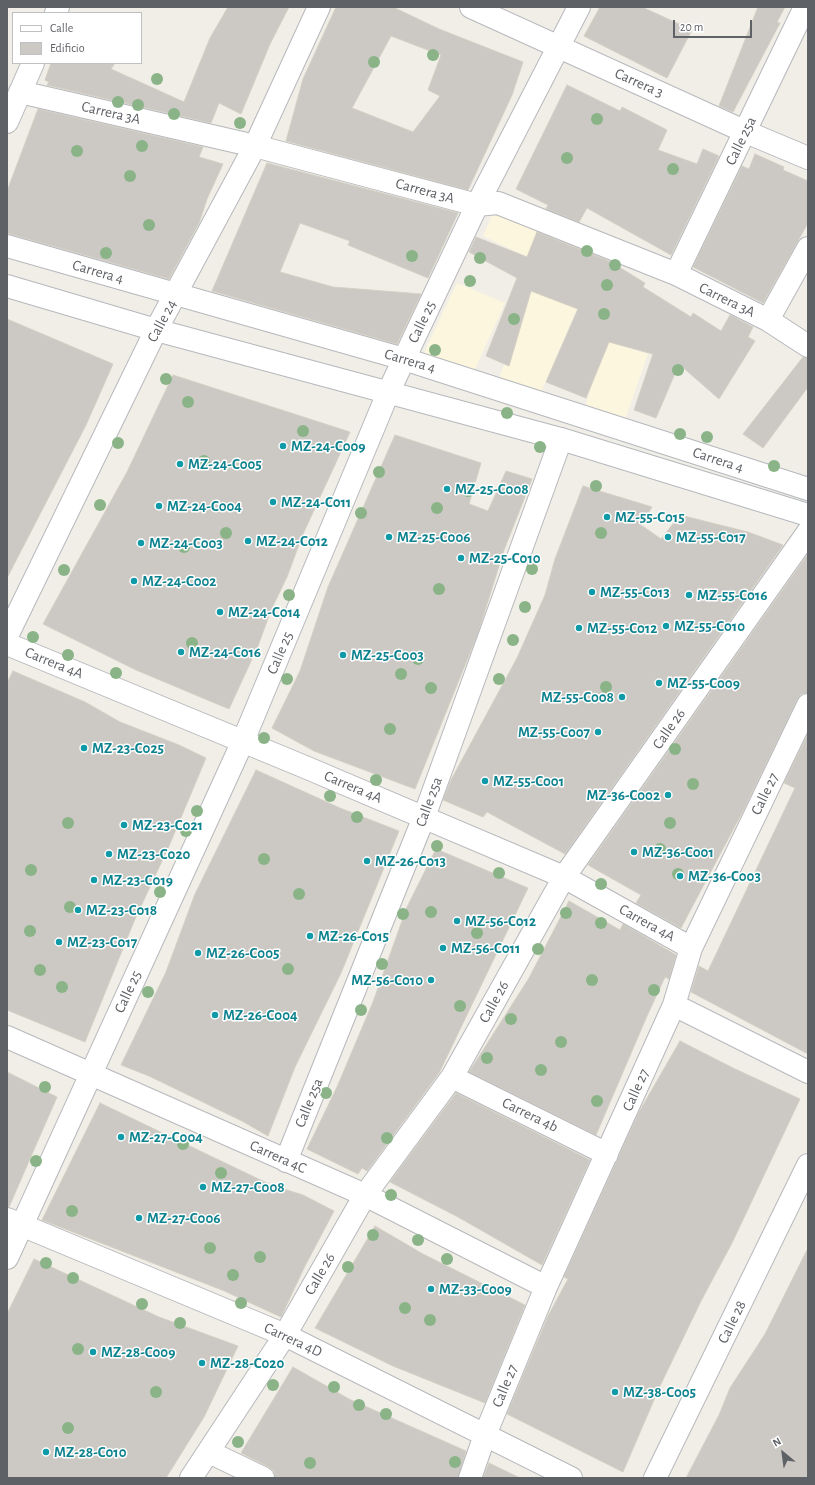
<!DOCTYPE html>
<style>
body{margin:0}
#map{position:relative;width:815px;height:1485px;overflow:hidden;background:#f0eee6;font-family:"Alegreya Sans",sans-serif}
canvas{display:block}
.frame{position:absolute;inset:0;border:8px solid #5e6166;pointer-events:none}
.legend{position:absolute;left:12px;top:12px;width:130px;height:52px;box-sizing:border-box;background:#fff;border:1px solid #bfc0c2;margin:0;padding:5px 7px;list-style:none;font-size:12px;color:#5e6166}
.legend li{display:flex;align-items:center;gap:8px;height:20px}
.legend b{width:20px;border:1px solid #bfc0c2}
.north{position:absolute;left:763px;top:1433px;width:40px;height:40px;-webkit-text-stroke:3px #fff;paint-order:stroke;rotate:331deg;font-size:11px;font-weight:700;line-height:16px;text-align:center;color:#5e6166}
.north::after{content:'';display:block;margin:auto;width:14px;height:18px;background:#5e6166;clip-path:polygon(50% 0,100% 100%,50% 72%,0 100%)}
.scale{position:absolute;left:673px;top:20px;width:79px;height:18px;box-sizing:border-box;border:2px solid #5e6166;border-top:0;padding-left:5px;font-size:12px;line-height:14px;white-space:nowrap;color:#5e6166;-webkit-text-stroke:3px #fff;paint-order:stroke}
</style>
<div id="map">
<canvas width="815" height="1485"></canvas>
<div class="frame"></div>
<ul class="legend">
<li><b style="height:5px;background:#fff"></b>Calle</li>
<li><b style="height:11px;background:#ccc8c3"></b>Edificio</li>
</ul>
<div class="north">N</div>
<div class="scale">20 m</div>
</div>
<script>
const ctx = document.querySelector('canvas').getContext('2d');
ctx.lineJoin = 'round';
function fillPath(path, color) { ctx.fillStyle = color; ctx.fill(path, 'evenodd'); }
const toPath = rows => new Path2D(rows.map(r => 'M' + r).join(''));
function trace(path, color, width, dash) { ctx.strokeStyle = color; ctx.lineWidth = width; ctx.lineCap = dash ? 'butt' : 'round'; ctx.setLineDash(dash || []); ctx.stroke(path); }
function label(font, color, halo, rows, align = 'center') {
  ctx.font = font + ' "Alegreya Sans",sans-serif'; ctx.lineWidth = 3; ctx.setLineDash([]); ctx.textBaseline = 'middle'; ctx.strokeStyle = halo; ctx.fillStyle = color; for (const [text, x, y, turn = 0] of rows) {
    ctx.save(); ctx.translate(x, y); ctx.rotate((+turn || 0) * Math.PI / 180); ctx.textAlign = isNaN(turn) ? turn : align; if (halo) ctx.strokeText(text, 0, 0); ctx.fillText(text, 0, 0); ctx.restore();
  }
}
const commercial = toPath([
 [496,206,549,229,534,260,483,236],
 [457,283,505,303,471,378,420,361],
 [534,285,579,304,537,401,496,386],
 [605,341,648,354,621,431,582,417]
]);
const building = toPath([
 [228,7,289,7,270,44,241,114,219,103,211,123,47,85,49,82,45,80,51,63,115,63,111,69,184,102,210,38,228,7],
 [336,7,393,7,439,29,523,62,512,95,468,190,286,141,303,79,336,7],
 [391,36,441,55,428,90,440,96,413,132,352,108,391,36],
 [600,7,642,7,692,30,667,78,584,36,600,7],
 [758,7,785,7,777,22,780,23,733,112,719,106,758,7],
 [567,85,620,111,622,107,667,130,658,150,697,164,703,149,719,156,671,255,587,208,579,222,546,209,548,205,516,189,567,85],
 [38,109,203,147,199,157,223,164,207,199,199,223,169,279,7,233,7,191,38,109],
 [755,154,784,167,783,170,808,181,808,223,763,303,693,267,742,166,749,169,755,154],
 [267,163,458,213,428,278,348,245,350,241,300,223,280,272,333,287,421,294,397,344,212,291,267,163],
 [537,232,609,261,645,283,643,287,691,317,693,313,721,331,730,315,753,327,748,337,755,341,719,399,679,364,656,418,634,410,653,354,609,342,586,398,546,382,578,309,531,291,509,366,486,356,517,278,469,252,476,237,527,257,537,232],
 [7,319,113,364,86,425,7,578,7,319],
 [803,357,808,358,808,387,763,448,743,434,803,357],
 [173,375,350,432,303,534,287,577,271,610,258,646,229,709,136,670,43,624,127,472,173,375],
 [395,435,481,463,469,504,488,511,506,471,532,479,504,550,478,633,415,789,314,751,272,728,300,671,328,587,395,435],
 [583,486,652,507,641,525,661,539,680,515,748,532,783,545,565,854,487,812,483,817,443,800,451,780,517,658,545,595,555,559,583,486],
 [808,554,808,693,801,694,797,700,744,809,681,928,636,903,641,895,588,865,808,554],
 [13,671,85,702,120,722,179,745,206,758,169,846,135,919,85,1042,7,1010,7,683,13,671],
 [808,734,808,1054,691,992,699,966,708,971,795,788,784,783,808,734],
 [256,770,340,808,399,831,341,973,295,1067,268,1136,242,1121,149,1076,121,1065,166,972,195,894,256,770],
 [436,849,528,888,439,1073,367,1171,362,1168,358,1174,307,1149,337,1087,373,1002,407,907,436,849],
 [569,901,620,930,623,924,676,955,669,979,665,977,647,1016,596,1135,469,1072,529,978,569,901],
 [680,1041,733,1068,800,1099,732,1243,701,1301,660,1386,623,1472,507,1414,548,1316,568,1279,564,1277,639,1112,680,1041],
 [7,1072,57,1097,9,1207,7,1207,7,1072],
 [456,1093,590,1160,542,1265,458,1217,390,1182,456,1093],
 [100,1103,271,1185,303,1195,334,1211,305,1266,281,1317,222,1290,42,1220,100,1103],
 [375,1226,423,1254,525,1305,485,1403,393,1366,315,1328,375,1226],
 [808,1248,808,1478,686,1478,719,1415,730,1388,765,1334,808,1248],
 [34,1259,159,1317,238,1346,204,1417,166,1478,7,1478,7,1314,34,1259],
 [293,1367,349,1399,466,1451,458,1478,275,1478,274,1471,269,1467,241,1453,293,1367],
 [489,1463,520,1478,483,1478,489,1463]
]);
const minor = toPath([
 [471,7,746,132,808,158],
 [56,13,58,7],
 [20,92,255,146,477,205,498,203,676,274,768,320,808,346],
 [7,122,33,63],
 [676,274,805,7],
 [768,320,808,248],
 [7,636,156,330,255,146,319,7],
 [7,644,305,767,564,877,691,948],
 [674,1005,808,1072],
 [7,1037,365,1195,546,1287],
 [452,1077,607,1154],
 [286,1161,424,817,561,439],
 [7,1219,285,1335,571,1478],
 [7,1258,243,741,388,393,477,205,579,7],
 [209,1452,263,1478],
 [191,1478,285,1335,365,1195,452,1077,564,877,808,532],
 [470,1478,485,1435,546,1287,674,1005,691,948,808,705],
 [655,1478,808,1165]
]);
const secondary = toPath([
 [7,246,404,359,808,489],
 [7,286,156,330,561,439,808,515]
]);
const trees = [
 [433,55],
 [374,62],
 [157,79],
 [118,102],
 [138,105],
 [174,114],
 [597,119],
 [240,123],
 [142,146],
 [77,151],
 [567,158],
 [673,169],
 [130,176],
 [149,225],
 [587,251],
 [106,253],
 [412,256],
 [480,258],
 [615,265],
 [470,281],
 [607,285],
 [604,314],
 [514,319],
 [435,350],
 [678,370],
 [166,379],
 [188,402],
 [507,413],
 [303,431],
 [680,434],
 [707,437],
 [118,443],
 [540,447],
 [204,461],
 [774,466],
 [379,472],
 [596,486],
 [468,491],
 [100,505],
 [437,508],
 [361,513],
 [226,533],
 [601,533],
 [184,547],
 [532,569],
 [64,570],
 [439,589],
 [289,595],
 [525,607],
 [33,637],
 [513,640],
 [192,643],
 [68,655],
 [418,659],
 [116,673],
 [401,674],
 [287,679],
 [499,679],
 [606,687],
 [431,688],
 [390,729],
 [264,738],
 [675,749],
 [376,780],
 [693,784],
 [330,796],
 [197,811],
 [357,817],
 [68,823],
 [670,823],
 [186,831],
 [437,846],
 [660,849],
 [264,859],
 [31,870],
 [499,873],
 [678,874],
 [601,884],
 [160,892],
 [299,894],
 [70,907],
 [431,912],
 [566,913],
 [403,914],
 [601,923],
 [30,931],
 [477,933],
 [538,949],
 [382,964],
 [288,969],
 [40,970],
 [592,980],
 [62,987],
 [654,990],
 [148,992],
 [460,1006],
 [361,1010],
 [511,1019],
 [561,1042],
 [487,1058],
 [541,1070],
 [45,1087],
 [326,1093],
 [597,1101],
 [387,1138],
 [183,1144],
 [36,1161],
 [221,1173],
 [391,1195],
 [72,1211],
 [373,1235],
 [418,1240],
 [210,1248],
 [260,1257],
 [447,1259],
 [46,1263],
 [348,1267],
 [233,1275],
 [73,1278],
 [241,1303],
 [142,1304],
 [405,1308],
 [430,1320],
 [180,1323],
 [78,1349],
 [273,1385],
 [334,1387],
 [156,1392],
 [359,1405],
 [386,1414],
 [68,1428],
 [238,1442],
 [455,1462],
 [310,1463]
];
const markers = [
 [283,446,4,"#0f9aa8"],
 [180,464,4,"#0f9aa8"],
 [447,489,4,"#0f9aa8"],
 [273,502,4,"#0f9aa8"],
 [159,506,4,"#0f9aa8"],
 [607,517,4,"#0f9aa8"],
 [389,537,4,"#0f9aa8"],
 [668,537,4,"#0f9aa8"],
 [248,541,4,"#0f9aa8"],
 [141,543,4,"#0f9aa8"],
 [461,558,4,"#0f9aa8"],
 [134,581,4,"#0f9aa8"],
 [592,592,4,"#0f9aa8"],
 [689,595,4,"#0f9aa8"],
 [220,612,4,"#0f9aa8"],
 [666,626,4,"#0f9aa8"],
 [579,628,4,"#0f9aa8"],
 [181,652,4,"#0f9aa8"],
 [343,655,4,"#0f9aa8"],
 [659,683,4,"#0f9aa8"],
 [622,697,4,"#0f9aa8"],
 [598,732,4,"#0f9aa8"],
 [84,748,4,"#0f9aa8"],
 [485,781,4,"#0f9aa8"],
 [668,795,4,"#0f9aa8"],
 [124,825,4,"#0f9aa8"],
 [634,852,4,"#0f9aa8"],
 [109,854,4,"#0f9aa8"],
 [367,861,4,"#0f9aa8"],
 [680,876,4,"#0f9aa8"],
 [94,880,4,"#0f9aa8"],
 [78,910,4,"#0f9aa8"],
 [457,921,4,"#0f9aa8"],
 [310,936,4,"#0f9aa8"],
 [59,942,4,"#0f9aa8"],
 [443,948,4,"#0f9aa8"],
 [198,953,4,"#0f9aa8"],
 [431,980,4,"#0f9aa8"],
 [215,1015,4,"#0f9aa8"],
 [121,1137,4,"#0f9aa8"],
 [203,1187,4,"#0f9aa8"],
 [139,1218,4,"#0f9aa8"],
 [431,1289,4,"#0f9aa8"],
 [93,1352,4,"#0f9aa8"],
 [202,1363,4,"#0f9aa8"],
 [615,1392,4,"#0f9aa8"],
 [46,1452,4,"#0f9aa8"]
];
const streetNames = [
 ["Carrera 3",639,83,24],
 ["Carrera 3A",111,113,13],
 ["Calle 25a",741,141,-64],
 ["Carrera 3A",425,191,15],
 ["Carrera 4",98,272,16],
 ["Carrera 3A",727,300,26],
 ["Calle 24",162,321,-62],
 ["Calle 25",422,322,-64],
 ["Carrera 4",410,361,17],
 ["Carrera 4",718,460,18],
 ["Calle 25",280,653,-67],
 ["Carrera 4A",54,663,22],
 ["Calle 26",669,729,-55],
 ["Carrera 4A",353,787,23],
 ["Calle 27",765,794,-64],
 ["Calle 25a",429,802,-70],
 ["Carrera 4A",647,923,29],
 ["Calle 25",128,992,-65],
 ["Calle 26",494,1002,-61],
 ["Calle 27",636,1090,-66],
 ["Calle 25a",309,1103,-68],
 ["Carrera 4b",530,1115,26],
 ["Carrera 4C",278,1157,24],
 ["Calle 26",320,1274,-60],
 ["Calle 28",732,1322,-64],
 ["Carrera 4D",293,1340,25],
 ["Calle 27",505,1386,-68]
];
const cultureNames = [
 ["MZ-24-C009",291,446],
 ["MZ-24-C005",188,464],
 ["MZ-25-C008",455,489],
 ["MZ-24-C011",281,502],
 ["MZ-24-C004",167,506],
 ["MZ-55-C015",615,517],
 ["MZ-25-C006",397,537],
 ["MZ-55-C017",676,537],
 ["MZ-24-C012",256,541],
 ["MZ-24-C003",149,543],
 ["MZ-25-C010",469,558],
 ["MZ-24-C002",142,581],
 ["MZ-55-C013",600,592],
 ["MZ-55-C016",697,595],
 ["MZ-24-C014",228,612],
 ["MZ-55-C010",674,626],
 ["MZ-55-C012",587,628],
 ["MZ-24-C016",189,652],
 ["MZ-25-C003",351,655],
 ["MZ-55-C009",667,683],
 ["MZ-55-C008",614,697,"right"],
 ["MZ-55-C007",590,732,"right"],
 ["MZ-23-C025",92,748],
 ["MZ-55-C001",493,781],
 ["MZ-36-C002",660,795,"right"],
 ["MZ-23-C021",132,825],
 ["MZ-36-C001",642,852],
 ["MZ-23-C020",117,854],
 ["MZ-26-C013",375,861],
 ["MZ-36-C003",688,876],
 ["MZ-23-C019",102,880],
 ["MZ-23-C018",86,910],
 ["MZ-56-C012",465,921],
 ["MZ-26-C015",318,936],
 ["MZ-23-C017",67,942],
 ["MZ-56-C011",451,948],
 ["MZ-26-C005",206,953],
 ["MZ-56-C010",423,980,"right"],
 ["MZ-26-C004",223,1015],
 ["MZ-27-C004",129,1137],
 ["MZ-27-C008",211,1187],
 ["MZ-27-C006",147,1218],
 ["MZ-33-C009",439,1289],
 ["MZ-28-C009",101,1352],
 ["MZ-28-C020",210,1363],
 ["MZ-38-C005",623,1392],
 ["MZ-28-C010",54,1452]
];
fillPath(commercial, '#fdf6de');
fillPath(building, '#ccc8c3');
trace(building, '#d4d0c4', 1);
trace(minor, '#b6b8bc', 24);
trace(secondary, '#b5b8bd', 24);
trace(minor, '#fff', 22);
trace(secondary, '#fff', 22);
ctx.fillStyle = '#8ab488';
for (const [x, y] of trees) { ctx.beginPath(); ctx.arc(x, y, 6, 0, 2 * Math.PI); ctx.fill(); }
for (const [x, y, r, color] of markers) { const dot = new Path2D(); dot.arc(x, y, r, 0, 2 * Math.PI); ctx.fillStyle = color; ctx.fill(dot); trace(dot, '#fff', 1.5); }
label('15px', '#5e6166', '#fff', streetNames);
label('bold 15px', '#0d838f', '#fff', cultureNames, 'left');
</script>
